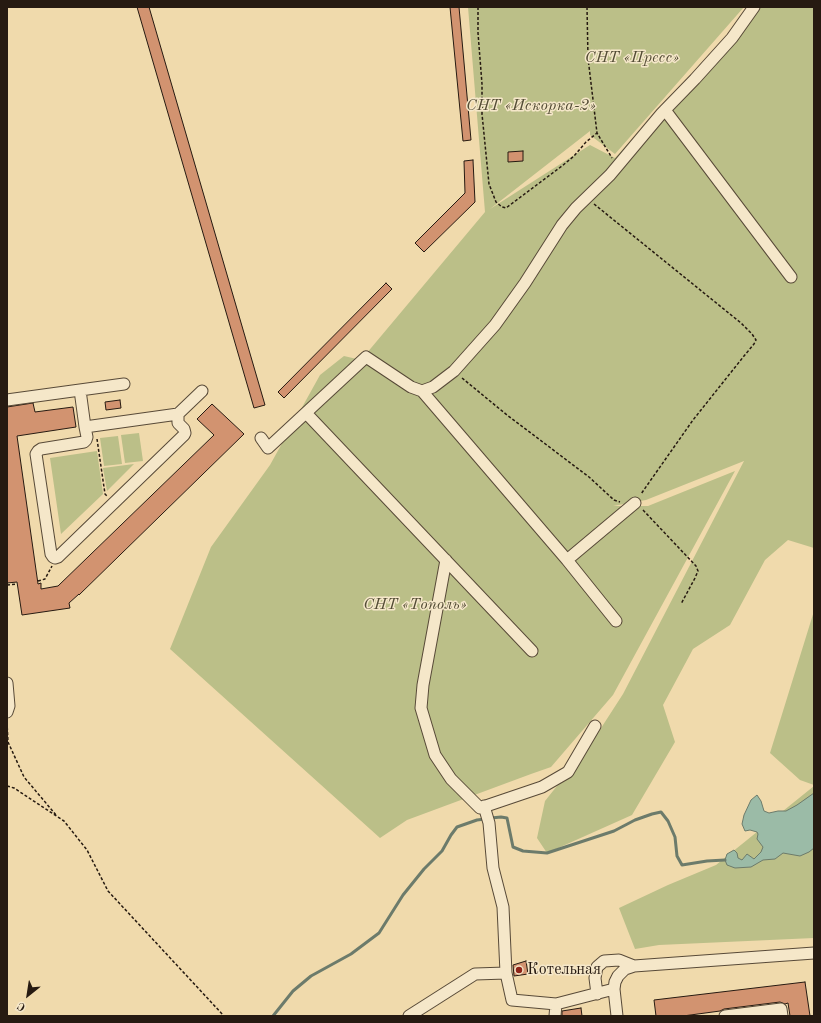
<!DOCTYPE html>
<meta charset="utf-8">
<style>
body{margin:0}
#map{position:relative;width:821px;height:1023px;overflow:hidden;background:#f0daac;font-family:"Old Standard TT",serif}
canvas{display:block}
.frame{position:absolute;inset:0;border:8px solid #261a11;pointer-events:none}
.north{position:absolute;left:8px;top:975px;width:40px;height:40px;-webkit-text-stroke:3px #f5e7c9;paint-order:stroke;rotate:210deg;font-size:11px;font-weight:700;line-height:16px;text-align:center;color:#261a11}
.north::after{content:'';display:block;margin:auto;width:14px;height:18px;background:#261a11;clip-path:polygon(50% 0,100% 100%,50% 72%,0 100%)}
</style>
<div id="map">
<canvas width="821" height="1023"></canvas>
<div class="frame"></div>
<div class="north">С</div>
</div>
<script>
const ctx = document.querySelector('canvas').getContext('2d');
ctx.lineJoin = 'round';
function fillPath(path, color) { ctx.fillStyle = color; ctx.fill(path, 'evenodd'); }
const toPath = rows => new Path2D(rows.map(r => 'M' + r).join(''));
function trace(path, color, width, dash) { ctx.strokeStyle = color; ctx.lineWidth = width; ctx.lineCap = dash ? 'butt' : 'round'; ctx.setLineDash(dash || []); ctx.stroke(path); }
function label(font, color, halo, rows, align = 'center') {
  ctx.font = font + ' "Old Standard TT",serif'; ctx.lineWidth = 3; ctx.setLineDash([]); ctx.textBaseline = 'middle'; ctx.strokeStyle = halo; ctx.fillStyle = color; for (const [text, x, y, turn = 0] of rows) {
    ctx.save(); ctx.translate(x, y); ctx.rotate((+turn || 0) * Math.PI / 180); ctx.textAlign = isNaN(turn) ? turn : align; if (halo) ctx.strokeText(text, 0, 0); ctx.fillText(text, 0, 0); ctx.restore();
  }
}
const green = toPath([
 [468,7,744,7,615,154,590,135,590,131,490,209,590,145,615,158,734,28,750,7,814,7,814,548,788,540,765,560,730,625,693,649,663,705,675,742,632,815,547,853,537,838,545,801,592,742,623,694,744,461,646,500,613,506,648,506,735,471,613,695,551,767,531,774,407,820,380,838,170,649,211,547,270,465,320,375,344,356,361,360,485,212],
 [139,433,143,461,125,463,121,435],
 [118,436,122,464,104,466,100,438],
 [97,451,103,494,61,534,50,458],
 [134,464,107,491,103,468],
 [814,611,814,785,800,780,770,753],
 [814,786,814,938,659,945,635,949,619,908,668,885,716,865]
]);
const water = toPath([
 [814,793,814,848,809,852,800,856,783,853,775,859,763,860,751,867,735,868,727,865,725,860,727,854,734,850,737,853,738,858,742,860,747,854,754,859,761,852,763,847,757,839,758,834,757,832,750,830,745,831,742,824,744,815,751,800,757,795,761,801,764,811,769,813,778,811,786,811,797,805,814,793]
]);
const stream = toPath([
 [491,818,501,817,507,818,513,847,523,851,547,853,614,831,635,820,652,814,661,812,668,821,675,837,677,856,682,865,707,861,725,860],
 [273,1016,293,991,311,976,351,954,379,933,403,895,424,869,442,851,451,835,457,827,477,820,485,819]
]);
const building = toPath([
 [137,7,149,7,265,405,254,408,137,7],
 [450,7,459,7,471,140,463,141,450,7],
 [523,151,523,161,508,162,508,152,523,151],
 [473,160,475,202,424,252,415,243,465,193,464,161,473,160],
 [386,283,392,289,284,398,278,392,386,283],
 [120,400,121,408,106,410,105,402,120,400],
 [33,403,35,412,73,407,76,427,17,436,38,584,41,583,41,589,58,586,214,435,197,419,212,404,244,434,79,595,79,594,69,603,70,608,22,615,17,582,7,583,7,407,33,403],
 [526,961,528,974,514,976,513,965,526,961],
 [805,982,810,1016,790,1016,788,1003,785,1004,780,1002,724,1009,720,1011,683,1016,656,1016,654,1000,805,982],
 [581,1008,582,1016,562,1016,562,1011,581,1008]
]);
const path = toPath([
 [478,7,478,33,482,84,482,114,489,184,496,202,502,207,506,208,562,166,574,156,586,142,597,133],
 [587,7,588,58,597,133,612,158],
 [594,204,741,323,752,334,756,340,754,344,744,356,693,420,641,494],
 [462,378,507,415,589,477,614,500,620,502],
 [97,439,105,494,107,496],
 [643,510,696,566,698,571,695,578,681,604],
 [38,581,45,579,52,566],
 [7,585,17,584],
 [7,722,8,742,24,777,56,815],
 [7,786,14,788,64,821,87,850,108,891,224,1016]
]);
const minor = toPath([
 [665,110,791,277],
 [80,390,124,384],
 [422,391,567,560,616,621],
 [7,400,80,390,85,427,178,414,202,391],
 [306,413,532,651],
 [85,427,87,437,86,440,84,442,41,449,38,451,36,454,51,554,53,557,55,558,58,557,184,435,185,433,184,429,178,423,178,414],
 [261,438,268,448,366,357,411,387,422,391,433,387,454,371,495,325,525,283,562,225,576,208,610,175,662,113,695,79,732,38,754,7],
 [446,560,423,685,421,708,435,755,451,779,480,808,542,787,568,772,595,726],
 [567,560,635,503],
 [7,683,9,706,7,712],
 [484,806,489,823,493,868,503,907,506,973],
 [597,994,595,978,597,967,604,961,619,960,634,966,814,953],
 [409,1016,475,974,506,973,512,1000,556,1004],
 [555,1016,556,1004,614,989],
 [617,1016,614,989,615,982,618,976,625,969,634,966],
 [725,1016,781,1009,782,1016]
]);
const markers = [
 [519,970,4,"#8f2418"]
];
const parkNames = [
 ["СНТ «Пресс»",632,58],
 ["СНТ «Искорка-2»",531,106],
 ["СНТ «Тополь»",415,605]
];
const poiNames = [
 ["Котельная",527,970]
];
fillPath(green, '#bbbf88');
fillPath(water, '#9bbba7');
trace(water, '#6c7b6b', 1);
trace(stream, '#6c7b6b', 3);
fillPath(building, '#d29370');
trace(building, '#261a11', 1);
trace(minor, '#584a38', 13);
trace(path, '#261a11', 1.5, [3, 2]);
trace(minor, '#f5e7c9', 11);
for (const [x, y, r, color] of markers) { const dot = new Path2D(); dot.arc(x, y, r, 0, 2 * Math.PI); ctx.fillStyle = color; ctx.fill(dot); trace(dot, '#f5e7c9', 1.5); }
label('italic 16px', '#534c35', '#f5e7c9', parkNames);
label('16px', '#261a11', '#f5e7c9', poiNames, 'left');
</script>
